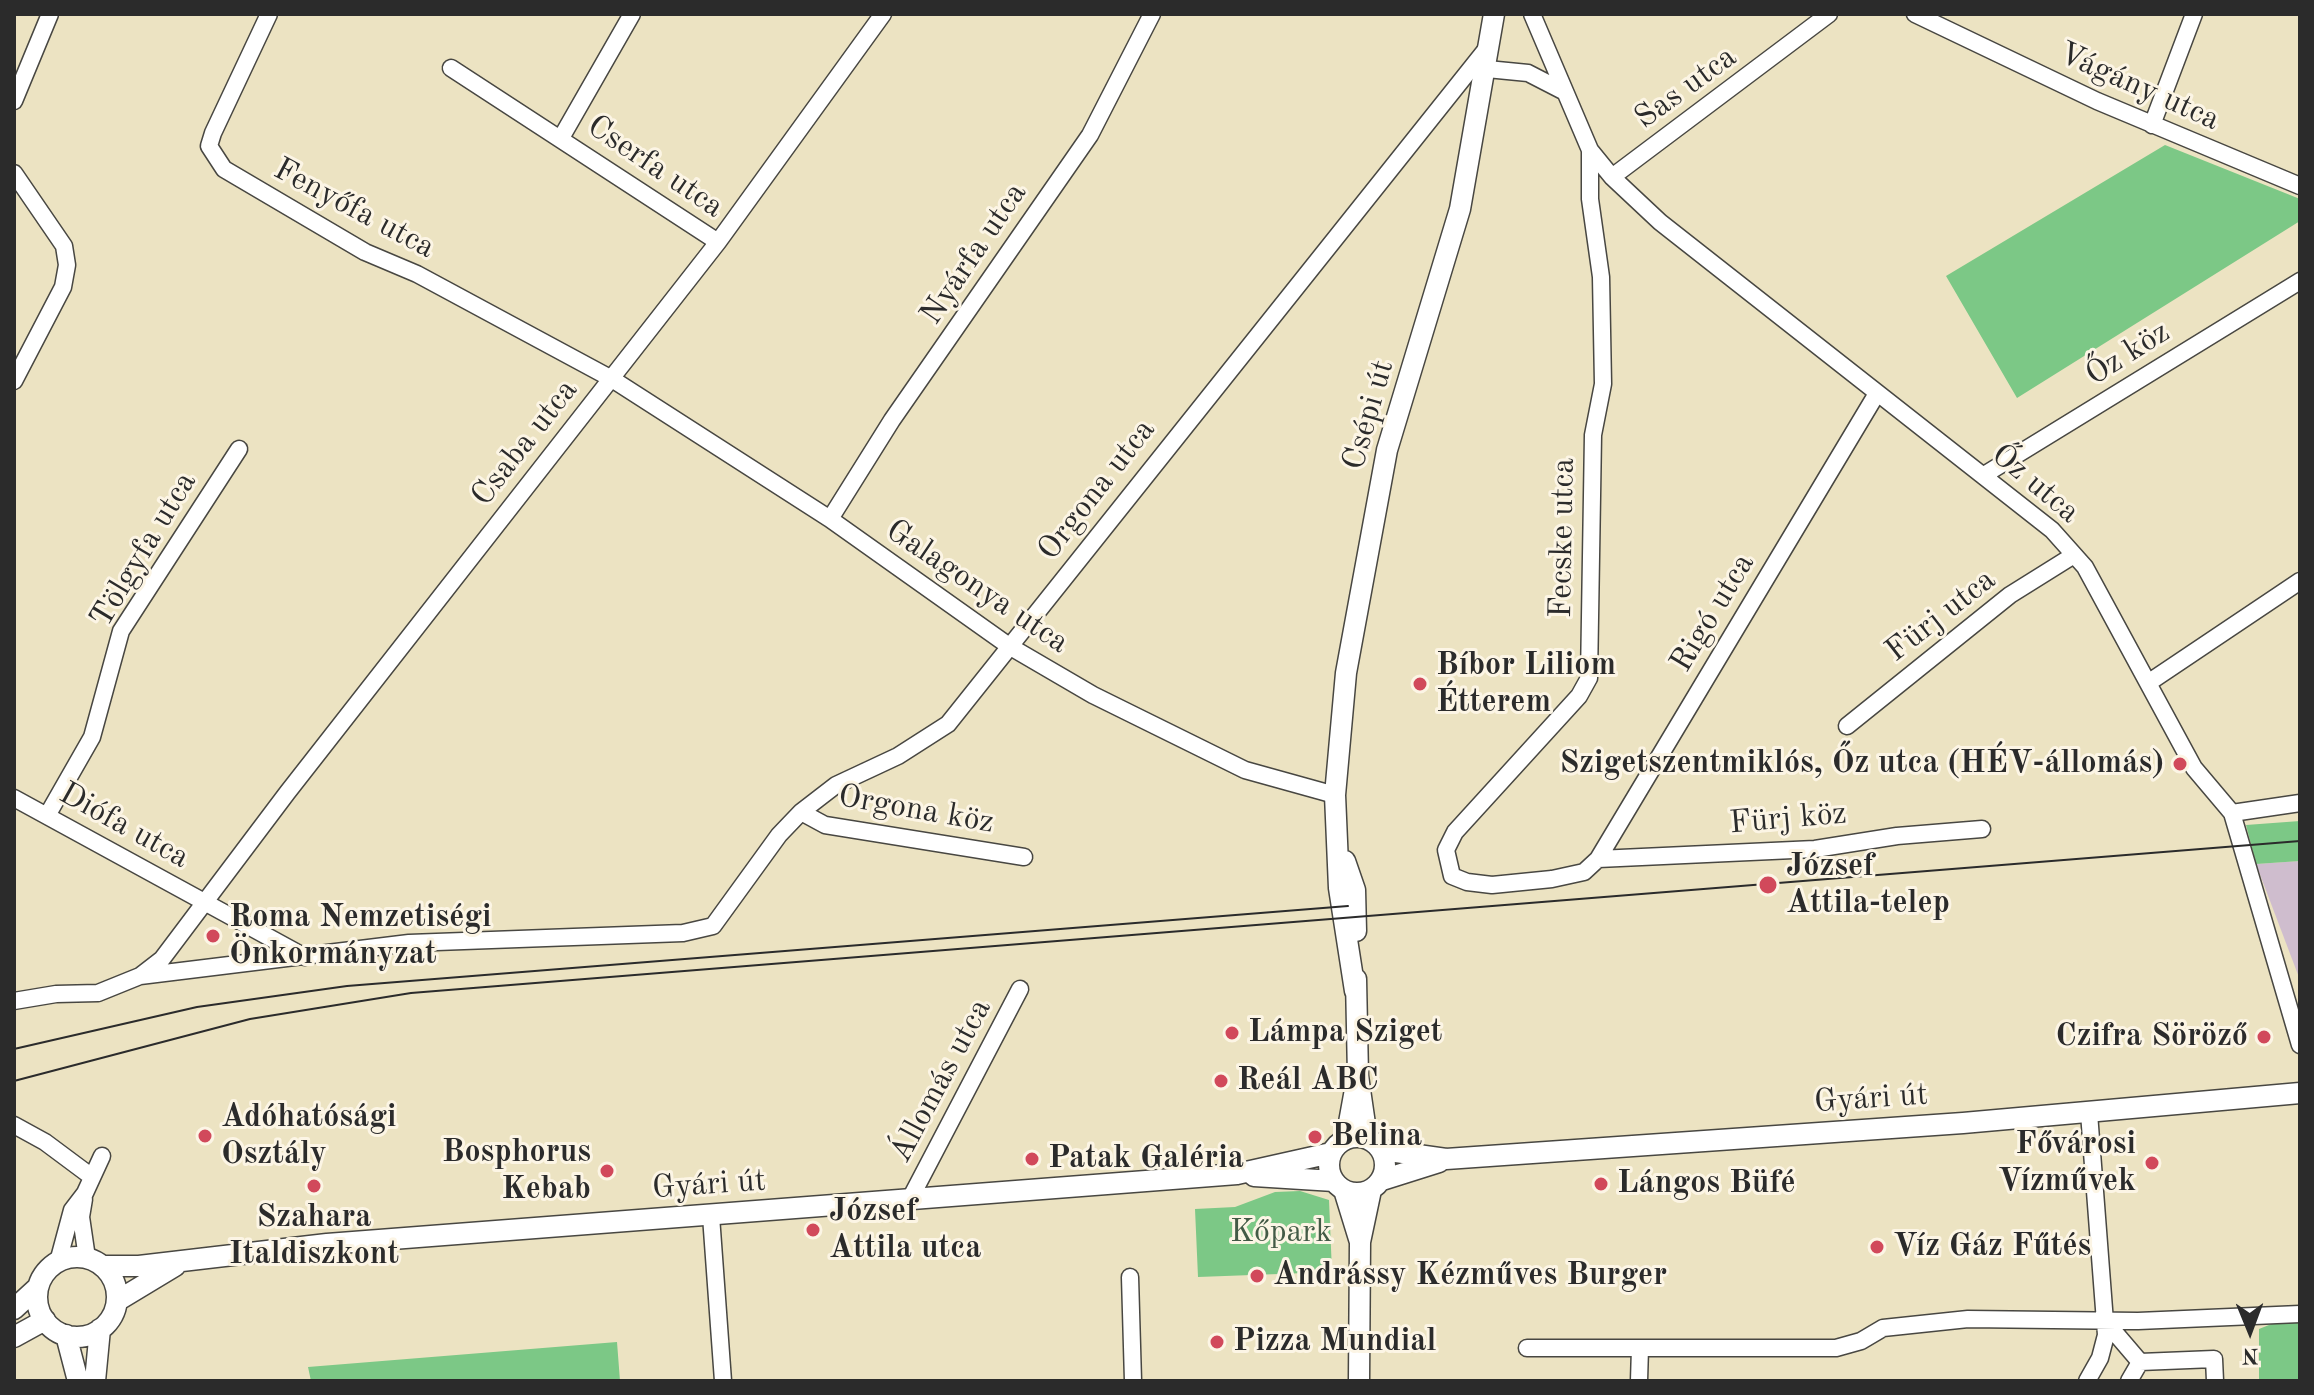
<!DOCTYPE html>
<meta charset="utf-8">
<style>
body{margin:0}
#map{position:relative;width:2314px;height:1395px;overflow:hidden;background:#ece3c2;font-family:"Old Standard TT",serif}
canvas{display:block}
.frame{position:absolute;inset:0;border:16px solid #2b2b2b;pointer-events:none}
.north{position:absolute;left:2210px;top:1291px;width:80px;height:80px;-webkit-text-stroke:6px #fcf5e5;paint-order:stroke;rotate:179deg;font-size:22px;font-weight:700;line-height:32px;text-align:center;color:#2b2b2b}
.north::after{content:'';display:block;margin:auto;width:28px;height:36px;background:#2b2b2b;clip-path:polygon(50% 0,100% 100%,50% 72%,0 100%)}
</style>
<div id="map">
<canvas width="2314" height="1395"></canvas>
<div class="frame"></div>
<div class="north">N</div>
</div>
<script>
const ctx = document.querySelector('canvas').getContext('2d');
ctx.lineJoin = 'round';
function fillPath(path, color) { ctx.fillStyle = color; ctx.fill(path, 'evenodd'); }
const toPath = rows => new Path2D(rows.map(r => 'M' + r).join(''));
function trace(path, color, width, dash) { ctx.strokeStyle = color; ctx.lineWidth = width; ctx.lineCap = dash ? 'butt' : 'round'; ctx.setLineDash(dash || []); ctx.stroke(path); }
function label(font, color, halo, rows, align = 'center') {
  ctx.font = font + ' "Old Standard TT",serif'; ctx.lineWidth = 6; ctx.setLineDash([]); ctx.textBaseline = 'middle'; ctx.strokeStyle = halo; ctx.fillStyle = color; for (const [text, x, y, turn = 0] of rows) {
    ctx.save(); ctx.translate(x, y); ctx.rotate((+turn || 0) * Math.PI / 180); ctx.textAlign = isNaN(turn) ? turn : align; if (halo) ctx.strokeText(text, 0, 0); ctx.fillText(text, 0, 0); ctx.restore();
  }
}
const industrial = toPath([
 [2300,861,2300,980,2256,864]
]);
const green = toPath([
 [2165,145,2300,199,2300,221,2017,398,1946,276],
 [2300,821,2300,861,2256,864,2246,825],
 [1300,1191,1329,1200,1332,1272,1198,1277,1195,1209,1235,1207,1275,1192],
 [2300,1319,2300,1381,2259,1381,2259,1329,2279,1321],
 [617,1342,620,1381,311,1381,308,1367]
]);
const minor = toPath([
 [269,14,213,133,209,146,224,169,365,252,417,274,612,379,830,519,1009,646,1093,695,1245,770,1335,795],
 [1532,14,1590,150,1612,177,1660,222,2052,530,2085,567,2194,768,2232,813,2300,1045],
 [1915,14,2097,101,2300,186],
 [451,68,718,242],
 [1487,69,1528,73,1563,91],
 [14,101,50,14],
 [2152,125,2194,14],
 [561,138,632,14],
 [1590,150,1590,199,1601,277,1603,384,1593,435,1589,678,1579,696,1455,832,1446,850,1452,876,1467,882,1492,885,1552,879,1584,872,1598,859,1876,395],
 [14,173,64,246,67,265,63,287,14,381],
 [1612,177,1829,14],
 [1984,475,2300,281],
 [830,519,892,420,1090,135,1152,14],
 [2148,683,2300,581],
 [1847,726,2010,595,2074,555],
 [14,798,305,957],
 [801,812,825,825,1024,857],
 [2232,813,2300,803],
 [48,814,92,737,121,631,239,449],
 [1598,859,1815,849,1897,836,1982,829],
 [140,976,409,943,683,933,713,926,779,835,801,812,836,785,898,756,948,724,1488,47],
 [14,1001,56,994,98,993,140,976,162,959,287,793,718,242,883,14],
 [14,1125,45,1142,92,1177],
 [84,1199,81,1217,87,1258],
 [910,1199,1020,989],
 [711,1216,723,1381],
 [58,1262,72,1210,85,1193,102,1156],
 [1130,1277,1133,1381],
 [2105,1321,2140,1362],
 [1527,1348,1640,1348],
 [2140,1362,2214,1359,2215,1381],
 [1639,1381,1640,1348,1836,1348,1861,1341,1883,1328,1968,1319,2138,1321,2300,1314],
 [2087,1381,2100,1358,2106,1335,2089,1113],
 [2129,1381,2140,1362]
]);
const tertiary = toPath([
 [1345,861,1355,890,1356,931],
 [1356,979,1358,1076,1367,1138],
 [1355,991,1339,888,1335,795,1346,673,1387,450,1460,209,1494,14],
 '1329 1165a28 28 0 1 1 56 0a28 28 0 1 1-56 0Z',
 [1346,1139,1356,1084],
 [1382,1150,1446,1159,1963,1123,2300,1093],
 [1254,1176,1334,1181],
 [1382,1180,1439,1162],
 [1344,1190,1360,1242],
 '37 1297a40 40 0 1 1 80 0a40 40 0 1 1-80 0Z',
 [103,1266,139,1266,327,1244,1237,1174,1331,1153],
 [117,1301,175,1266],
 [14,1309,38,1287],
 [66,1335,78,1381],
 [14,1337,45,1320],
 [95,1381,100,1329],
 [1359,1381,1360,1242,1371,1190]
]);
const tram = toPath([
 [14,1049,197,1007,347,986,1348,906],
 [14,1081,250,1019,411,993,2300,841]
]);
const markers = [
 [1420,684,8,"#d1495b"],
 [2180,764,8,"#d1495b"],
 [1768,885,10,"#d1495b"],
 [213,936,8,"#d1495b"],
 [1232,1033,8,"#d1495b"],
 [2264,1037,8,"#d1495b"],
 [1221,1081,8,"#d1495b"],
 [205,1136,8,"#d1495b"],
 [1315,1137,8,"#d1495b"],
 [1032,1159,8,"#d1495b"],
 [2152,1163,8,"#d1495b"],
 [607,1171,8,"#d1495b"],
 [1601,1184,8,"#d1495b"],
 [314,1186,8,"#d1495b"],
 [813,1230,8,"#d1495b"],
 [1877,1247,8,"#d1495b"],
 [1257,1276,8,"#d1495b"],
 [1217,1342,8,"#d1495b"]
];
const streetNames = [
 ["Vágány utca",2139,87,24],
 ["Sas utca",1686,88,-36],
 ["Cserfa utca",655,167,34],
 ["Fenyőfa utca",354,209,28],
 ["Nyárfa utca",974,254,-56],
 ["Őz köz",2128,354,-32],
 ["Csépi út",1369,415,-74],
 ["Csaba utca",525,443,-52],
 ["Őz utca",2035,484,40],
 ["Orgona utca",1097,490,-52],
 ["Fecske utca",1563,538,-89],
 ["Tölgyfa utca",144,550,-59],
 ["Galagonya utca",977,587,34],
 ["Rigó utca",1713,613,-59],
 ["Fürj utca",1941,616,-38],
 ["Orgona köz",916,810,10],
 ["Fürj köz",1788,819,-5],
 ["Diófa utca",124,826,29],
 ["Állomás utca",941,1081,-62],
 ["Gyári út",1871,1099,-4],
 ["Gyári út",709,1185,-4]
];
const poiNames = [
 ["Bíbor Liliom",1436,666],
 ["Étterem",1436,703],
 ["Szigetszentmiklós, Őz utca (HÉV-állomás)",2164,764,"right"],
 ["József",1786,867],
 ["Attila-telep",1786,904],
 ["Roma Nemzetiségi",229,918],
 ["Önkormányzat",229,955],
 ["Lámpa Sziget",1248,1033],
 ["Czifra Söröző",2248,1037,"right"],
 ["Reál ABC",1237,1081],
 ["Adóhatósági",221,1118],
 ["Osztály",221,1155],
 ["Belina",1331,1137],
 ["Fővárosi",2136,1145,"right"],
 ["Vízművek",2136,1182,"right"],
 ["Bosphorus",591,1153,"right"],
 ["Kebab",591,1190,"right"],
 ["Patak Galéria",1048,1159],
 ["Lángos Büfé",1617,1184],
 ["József",829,1212],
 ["Attila utca",829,1249],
 ["Szahara",314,1218,"center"],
 ["Italdiszkont",314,1255,"center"],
 ["Víz Gáz Fűtés",1893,1247],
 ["Andrássy Kézműves Burger",1273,1276],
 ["Pizza Mundial",1233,1342]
];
const parkNames = [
 ["Kőpark",1281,1233]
];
fillPath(industrial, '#cfbdce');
fillPath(green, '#7cc886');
trace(minor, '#484742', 19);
trace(tertiary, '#484742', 23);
trace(minor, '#fff', 16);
trace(tertiary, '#fff', 20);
trace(tram, '#2b2b2b', 2);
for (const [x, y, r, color] of markers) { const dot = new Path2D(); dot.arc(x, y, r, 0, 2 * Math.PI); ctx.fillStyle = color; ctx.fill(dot); trace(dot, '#fcf5e5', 3); }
label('32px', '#2b2b2b', '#fcf5e5', streetNames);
label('bold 32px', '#2b2b2b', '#fcf5e5', poiNames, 'left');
label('32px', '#435a46', '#fcf5e5', parkNames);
</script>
